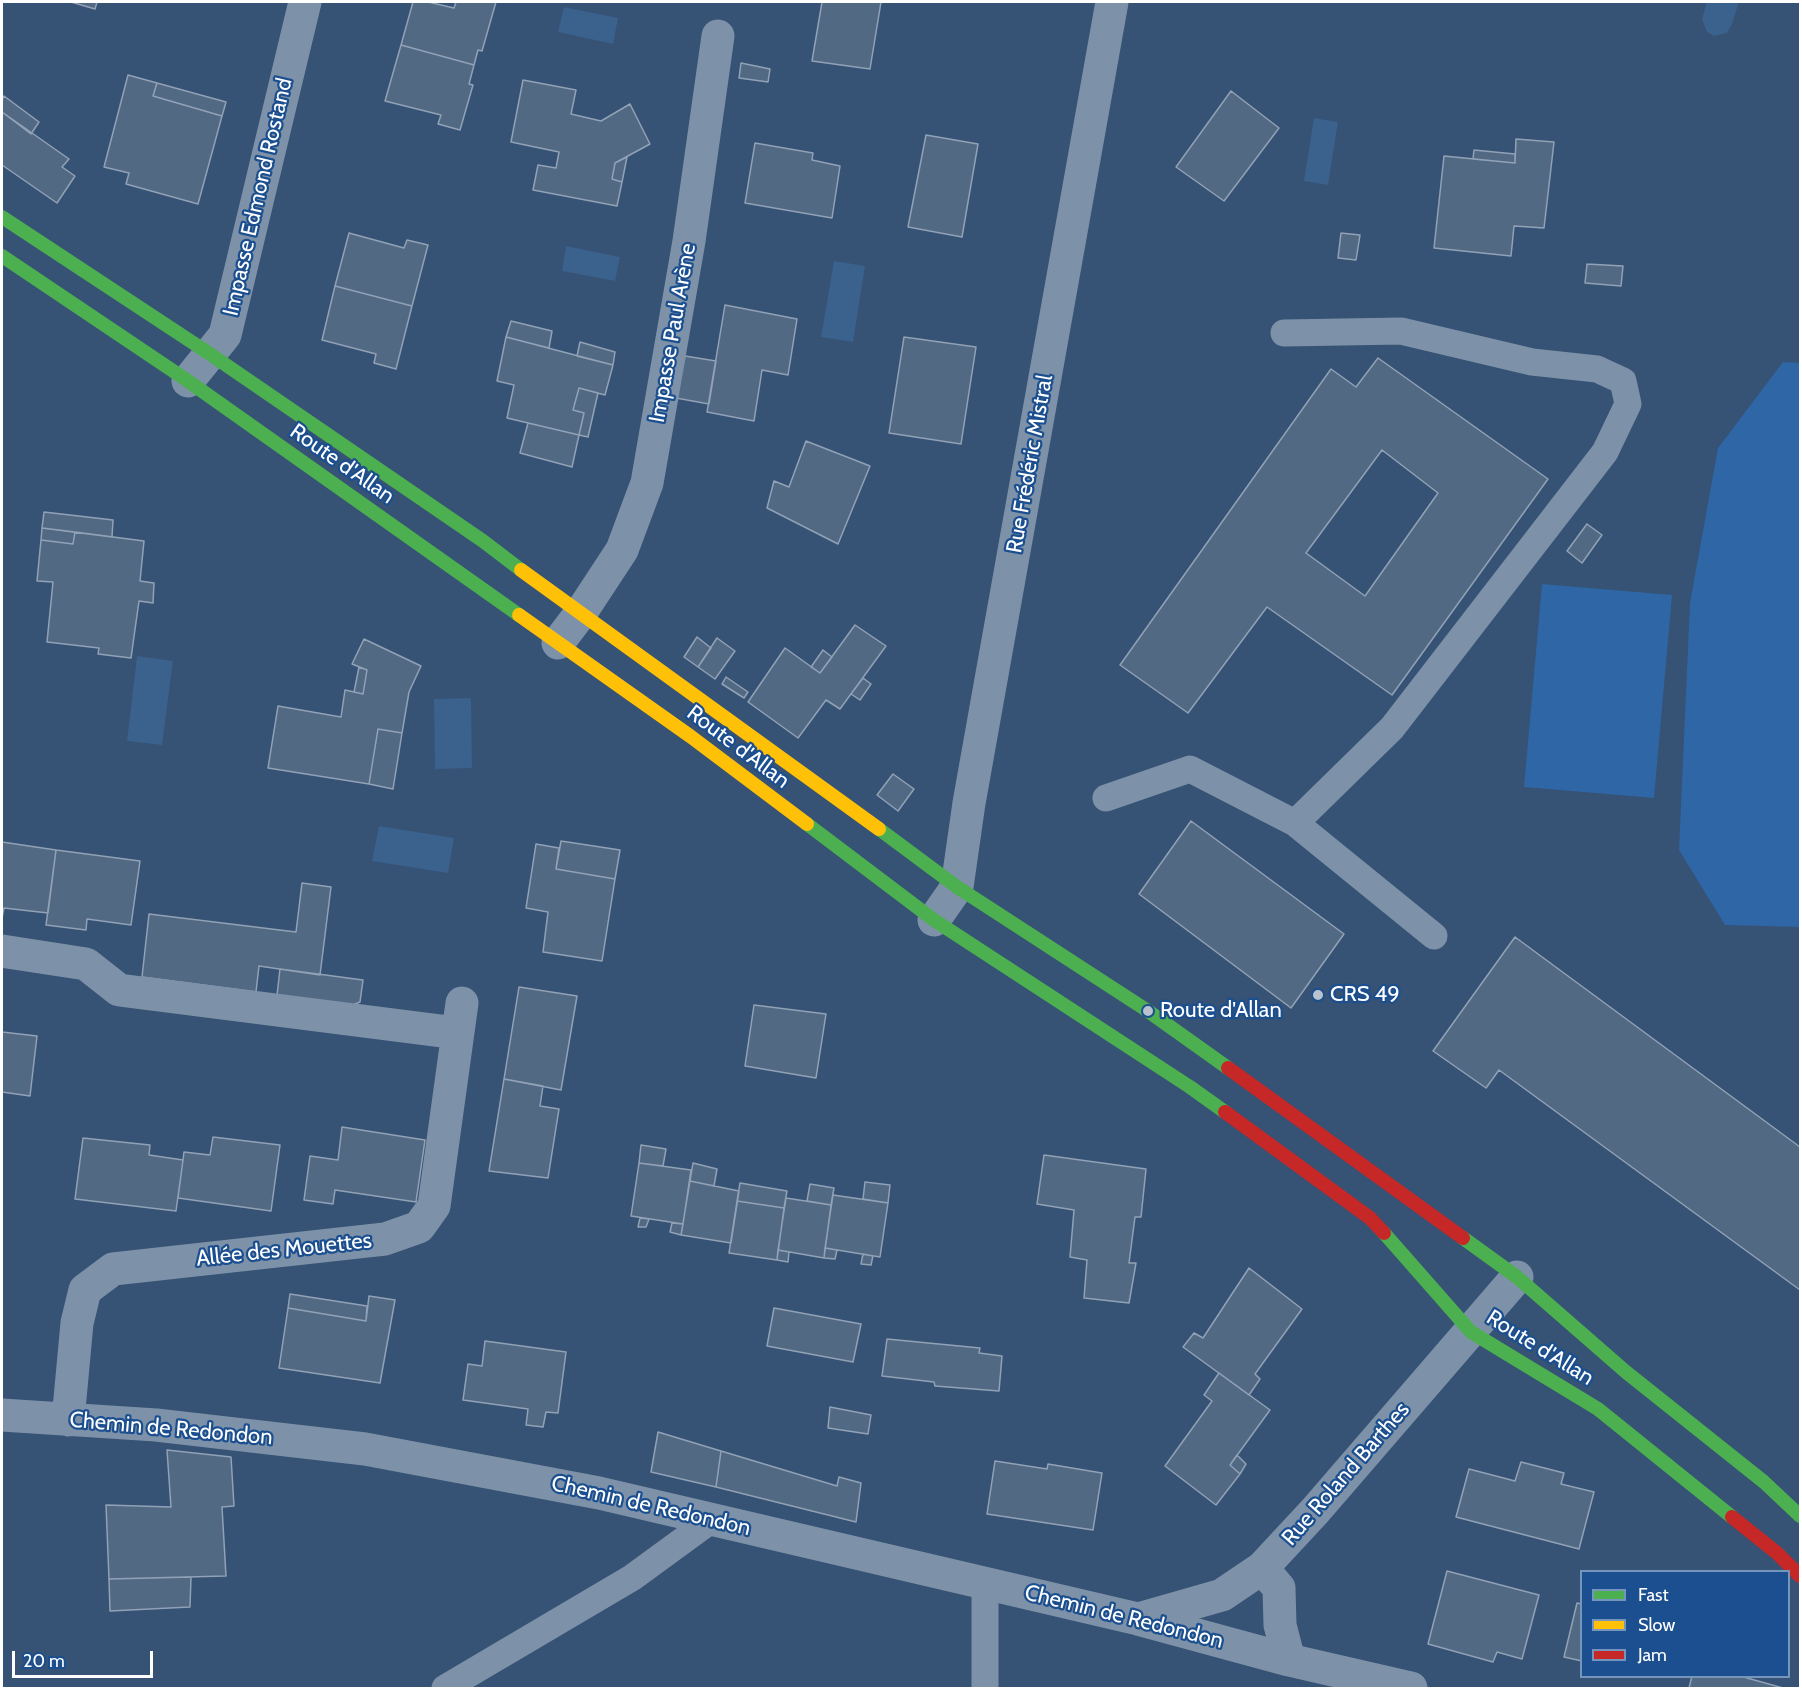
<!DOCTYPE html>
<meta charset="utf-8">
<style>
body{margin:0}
#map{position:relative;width:1802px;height:1690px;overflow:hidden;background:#365274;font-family:Cabin,sans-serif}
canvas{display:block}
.frame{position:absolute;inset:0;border:3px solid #fff;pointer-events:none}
.legend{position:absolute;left:1580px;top:1570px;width:210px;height:108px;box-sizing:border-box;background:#1b4f8f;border:2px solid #7695bc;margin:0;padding:8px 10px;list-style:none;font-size:18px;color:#fff}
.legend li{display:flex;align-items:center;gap:12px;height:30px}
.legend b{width:30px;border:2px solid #7695bc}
.scale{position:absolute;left:12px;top:1651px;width:141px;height:27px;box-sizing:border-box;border:3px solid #fff;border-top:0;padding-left:8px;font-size:18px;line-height:21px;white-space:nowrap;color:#fff;-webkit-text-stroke:4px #1b4f8f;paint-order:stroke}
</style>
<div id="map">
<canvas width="1802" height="1690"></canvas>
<div class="frame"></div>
<ul class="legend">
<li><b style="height:8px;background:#4caf50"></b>Fast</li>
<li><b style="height:8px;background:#ffc107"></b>Slow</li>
<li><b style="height:8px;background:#c62828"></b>Jam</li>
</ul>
<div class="scale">20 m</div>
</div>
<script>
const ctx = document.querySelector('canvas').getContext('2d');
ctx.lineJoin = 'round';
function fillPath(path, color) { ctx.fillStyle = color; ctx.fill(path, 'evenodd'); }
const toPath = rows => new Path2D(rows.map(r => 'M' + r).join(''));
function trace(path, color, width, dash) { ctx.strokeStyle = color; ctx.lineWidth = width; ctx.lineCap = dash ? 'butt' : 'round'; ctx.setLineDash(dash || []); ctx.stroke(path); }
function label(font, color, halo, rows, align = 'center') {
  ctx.font = font + ' Cabin,sans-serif'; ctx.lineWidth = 4.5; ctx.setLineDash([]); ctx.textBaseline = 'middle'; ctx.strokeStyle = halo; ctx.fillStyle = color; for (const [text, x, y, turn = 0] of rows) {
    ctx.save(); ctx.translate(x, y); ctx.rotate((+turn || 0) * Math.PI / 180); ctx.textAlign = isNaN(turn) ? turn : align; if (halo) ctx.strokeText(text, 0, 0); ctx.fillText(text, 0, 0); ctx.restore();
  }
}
const green = toPath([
 [1783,362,1800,363,1800,927,1725,925,1679,850,1690,603,1718,448],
 [1542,584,1672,595,1654,798,1524,787]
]);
const water = toPath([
 [1707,2,1739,2,1732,24,1727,33,1714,36,1707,32,1702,19],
 [564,7,618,18,613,44,558,32],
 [1314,118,1338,122,1328,185,1304,181],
 [566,246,620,257,615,281,562,271],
 [834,261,865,266,853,342,821,337],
 [137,656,173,661,162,745,127,741],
 [471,698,472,768,435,769,434,699],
 [379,826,454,838,448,873,372,861]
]);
const building = toPath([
 [71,2,97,2,95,9,71,2],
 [413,2,428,2,454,8,456,2,496,2,482,51,478,50,474,65,401,45,413,2],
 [822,2,881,2,870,69,812,61,822,2],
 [401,45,474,65,469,84,473,85,460,130,438,124,441,115,385,101,401,45],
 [741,63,770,69,768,82,739,78,741,63],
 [128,75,157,83,153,96,222,116,198,204,126,184,129,173,104,167,128,75],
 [523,80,576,90,571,114,601,121,630,104,650,144,615,163,612,179,622,182,617,206,533,190,538,165,556,168,559,152,511,142,523,80],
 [157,83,226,102,222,116,153,96,157,83],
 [1231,91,1279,128,1224,201,1176,167,1231,91],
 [4,96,39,122,31,134,2,112,2,100,4,96],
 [2,112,69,159,62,167,75,176,57,203,2,165,2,112],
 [926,135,978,144,962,237,908,227,926,135],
 [1516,139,1554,142,1544,228,1514,226,1511,256,1434,248,1444,156,1515,163,1516,139],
 [755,143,813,153,812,160,840,166,832,218,745,203,755,143],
 [1474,150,1515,154,1515,163,1473,159,1474,150],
 [627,157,622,182,612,179,615,163,627,157],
 [349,233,404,248,407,240,428,245,412,306,335,286,349,233],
 [1341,233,1360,235,1356,260,1338,258,1341,233],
 [1587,264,1623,266,1621,286,1585,283,1587,264],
 [335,286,412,306,396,369,374,363,376,354,322,340,335,286],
 [725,305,797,319,788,375,762,370,754,421,707,412,725,305],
 [511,321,552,331,549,348,506,337,511,321],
 [506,337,613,365,605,395,579,388,573,410,584,413,579,435,507,418,514,385,497,381,506,337],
 [904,337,976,347,961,444,889,433,904,337],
 [580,342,615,352,613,365,577,356,580,342],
 [685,356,716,361,709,404,676,398,685,356],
 [1378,358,1548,479,1392,695,1267,607,1188,713,1120,665,1331,369,1356,387,1378,358],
 [1382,450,1438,493,1365,596,1306,553,1382,450],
 [579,388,598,393,588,437,579,435,584,413,573,410,579,388],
 [528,423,579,435,572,467,520,453,528,423],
 [806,441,870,466,838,544,767,508,774,481,789,487,806,441],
 [44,512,113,520,112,537,42,528,44,512],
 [1587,524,1602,535,1582,563,1567,551,1587,524],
 [42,528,75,532,73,544,41,540,42,528],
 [75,532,144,541,140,581,154,583,153,603,139,601,131,658,98,654,99,648,47,642,53,582,37,581,41,540,73,544,75,532],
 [855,625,886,646,840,709,826,700,798,738,748,702,785,648,820,673,855,625],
 [697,637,711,648,698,667,684,657,697,637],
 [717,638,735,651,715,679,698,667,717,638],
 [364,639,421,666,409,692,402,733,378,729,369,784,268,768,278,706,341,717,345,690,363,694,367,670,352,664,364,639],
 [823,650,832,657,820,673,811,667,823,650],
 [359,667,367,670,363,694,354,692,359,667],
 [726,677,748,692,744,698,722,684,726,677],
 [863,678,871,684,860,700,851,694,863,678],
 [378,729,402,733,393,789,369,784,378,729],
 [893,774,914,789,898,811,877,795,893,774],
 [1191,821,1344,934,1291,1008,1139,894,1191,821],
 [561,841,620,850,615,879,556,869,561,841],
 [2,842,56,850,48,913,4,908,2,918,2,842],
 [536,844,559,848,556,869,615,879,602,961,543,952,548,912,526,908,536,844],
 [56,850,140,861,131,925,87,919,86,930,46,925,56,850],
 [302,883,331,887,320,975,259,966,256,992,142,977,149,914,296,932,302,883],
 [1515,937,1800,1147,1800,1290,1499,1070,1486,1088,1433,1051,1515,937],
 [280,969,363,980,360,1002,350,1006,277,995,280,969],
 [519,987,577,996,561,1090,504,1079,519,987],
 [754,1005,826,1014,816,1078,745,1066,754,1005],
 [2,1032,37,1036,30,1096,2,1092,2,1032],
 [504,1079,543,1086,540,1106,559,1109,548,1178,489,1171,504,1079],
 [342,1127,425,1140,416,1202,335,1190,333,1204,304,1200,310,1156,338,1160,342,1127],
 [213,1137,280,1145,271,1211,178,1198,184,1152,210,1155,213,1137],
 [83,1138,150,1145,149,1155,183,1160,176,1211,75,1199,83,1138],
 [641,1145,666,1149,663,1166,639,1163,641,1145],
 [1044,1155,1146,1169,1141,1217,1135,1217,1129,1263,1136,1263,1129,1303,1084,1298,1087,1260,1070,1257,1074,1210,1037,1204,1044,1155],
 [639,1163,691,1170,683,1224,631,1216,639,1163],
 [693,1163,717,1169,714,1186,690,1181,693,1163],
 [690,1181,739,1191,731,1243,681,1235,690,1181],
 [865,1182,890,1185,888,1203,863,1199,865,1182],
 [740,1183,787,1191,784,1208,737,1201,740,1183],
 [810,1184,834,1188,831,1205,807,1201,810,1184],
 [833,1195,888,1203,880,1257,825,1248,833,1195],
 [786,1198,831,1205,824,1258,778,1250,786,1198],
 [737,1201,784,1208,777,1260,729,1253,737,1201],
 [640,1218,649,1219,646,1227,638,1227,640,1218],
 [672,1223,683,1224,681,1235,670,1232,672,1223],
 [825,1248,837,1250,835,1259,824,1258,825,1248],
 [778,1250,789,1252,788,1262,777,1260,778,1250],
 [863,1254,873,1256,871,1265,861,1264,863,1254],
 [1249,1268,1302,1309,1255,1374,1260,1379,1249,1395,1183,1347,1194,1333,1203,1338,1249,1268],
 [290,1294,367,1306,366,1321,288,1308,290,1294],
 [369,1296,395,1300,380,1383,279,1368,288,1308,366,1321,369,1296],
 [774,1308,861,1324,853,1362,767,1346,774,1308],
 [887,1339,980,1348,979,1353,1002,1356,999,1391,935,1386,934,1382,882,1376,887,1339],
 [485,1341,566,1352,558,1413,546,1412,543,1427,526,1425,528,1409,463,1400,468,1364,482,1366,485,1341],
 [1219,1373,1270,1410,1230,1465,1240,1474,1216,1505,1165,1466,1212,1401,1204,1395,1219,1373],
 [830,1407,871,1415,868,1434,828,1428,830,1407],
 [658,1432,721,1451,716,1487,651,1472,658,1432],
 [167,1450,231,1457,234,1506,222,1507,226,1576,109,1579,106,1505,171,1507,167,1450],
 [721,1451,837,1486,839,1477,861,1483,856,1522,716,1487,721,1451],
 [1237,1455,1246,1464,1240,1474,1230,1465,1237,1455],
 [995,1461,1047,1469,1048,1464,1102,1473,1093,1530,987,1514,995,1461],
 [1521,1462,1564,1473,1561,1484,1594,1492,1579,1549,1456,1517,1469,1469,1515,1481,1521,1462],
 [1447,1571,1539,1595,1522,1659,1497,1652,1493,1662,1428,1644,1447,1571],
 [191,1577,190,1607,110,1611,109,1579,191,1577],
 [1577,1603,1582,1604,1582,1661,1564,1657,1577,1603],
 [1692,1676,1740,1676,1783,1688,1689,1688,1692,1676]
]);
const lane = toPath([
 [1284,333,1401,331,1532,362,1597,369,1623,381,1628,404,1605,452,1392,728,1295,823],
 [1106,798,1190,769,1295,823,1434,936],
 [985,1582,985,1688],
 [445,1688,633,1577,711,1520]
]);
const street = toPath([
 [188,381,225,335,305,2],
 [558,643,580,614,622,550,647,483,689,241,718,36],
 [934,920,957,887,969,803,1112,2],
 [2,951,86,964,119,990,457,1033],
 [2,1415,156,1425,365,1449,599,1493,1138,1619,1289,1660,1411,1688],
 [68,1420,77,1323,85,1290,113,1269,385,1239,419,1227,434,1206,462,1003],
 [1262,1568,1279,1588,1280,1625,1289,1660],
 [1138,1619,1222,1595,1262,1568,1315,1511,1517,1277]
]);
const fast = toPath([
 [2,217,210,354,483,541,521,570],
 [2,256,188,381,519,615],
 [807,824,934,920,1190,1087,1225,1112],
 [879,829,957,887,1148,1011,1228,1068],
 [1384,1233,1471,1332,1598,1409,1732,1517],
 [1463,1238,1517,1277,1626,1372,1764,1482,1800,1516]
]);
const slow = toPath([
 [521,570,879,829],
 [519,615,690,736,807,824]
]);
const jam = toPath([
 [1228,1068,1463,1238],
 [1225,1112,1370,1218,1384,1233],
 [1732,1517,1777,1553,1800,1576]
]);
const markers = [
 [1318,995,6,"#b9c2ce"],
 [1148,1011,6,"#b9c2ce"]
];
const streetNames = [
 ["Impasse Edmond Rostand",258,197,-77],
 ["Impasse Paul Arène",673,333,-80],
 ["Route d'Allan",342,464,35],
 ["Rue Frédéric Mistral",1030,464,-80],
 ["Route d'Allan",738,747,37],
 ["Allée des Mouettes",284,1250,-6],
 ["Route d'Allan",1540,1348,32],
 ["Chemin de Redondon",171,1429,5],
 ["Rue Roland Barthes",1346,1474,-49],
 ["Chemin de Redondon",651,1506,13],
 ["Chemin de Redondon",1124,1617,14]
];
const poiNames = [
 ["CRS 49",1330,995],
 ["Route d'Allan",1160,1011]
];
fillPath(green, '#2f66a5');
fillPath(water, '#3b618d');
fillPath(building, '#526984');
trace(building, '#92a2b6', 1.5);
trace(lane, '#7d92a8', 27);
trace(street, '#7d92a8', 33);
trace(fast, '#4caf50', 14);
trace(slow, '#ffc107', 14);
trace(jam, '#c62828', 14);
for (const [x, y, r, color] of markers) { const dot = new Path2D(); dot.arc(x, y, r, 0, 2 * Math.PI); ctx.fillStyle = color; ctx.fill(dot); trace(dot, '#1b4f8f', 2); }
label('22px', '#fff', '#1b4f8f', streetNames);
label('22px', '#fff', '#1b4f8f', poiNames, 'left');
</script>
